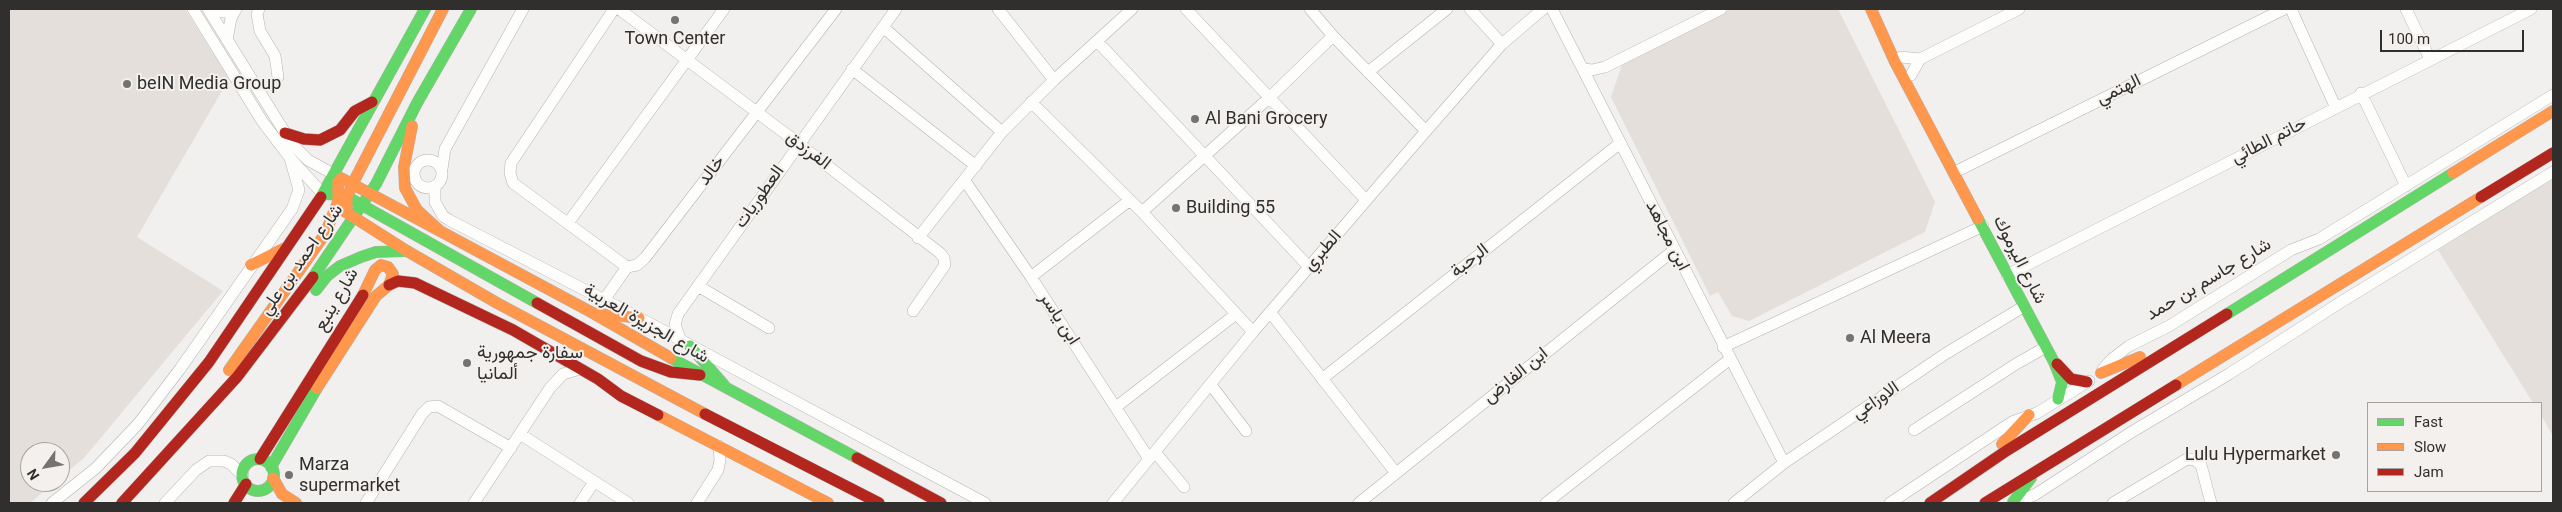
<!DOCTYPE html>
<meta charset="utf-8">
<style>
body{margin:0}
#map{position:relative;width:2562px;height:512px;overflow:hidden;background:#f2f0ee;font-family:Roboto,sans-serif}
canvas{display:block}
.frame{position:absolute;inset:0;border:10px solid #302f2e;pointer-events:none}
.legend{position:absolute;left:2367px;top:402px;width:175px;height:90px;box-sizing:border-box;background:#f3f0ed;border:1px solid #a5a3a1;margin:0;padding:6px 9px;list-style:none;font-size:15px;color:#302f2e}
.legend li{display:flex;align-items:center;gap:10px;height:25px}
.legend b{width:25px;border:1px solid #a5a3a1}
.north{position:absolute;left:20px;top:442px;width:50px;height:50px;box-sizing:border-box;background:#f3f0ed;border:1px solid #a5a3a1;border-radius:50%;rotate:238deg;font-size:14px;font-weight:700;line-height:20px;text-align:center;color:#302f2e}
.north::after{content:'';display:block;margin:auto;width:18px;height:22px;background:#747371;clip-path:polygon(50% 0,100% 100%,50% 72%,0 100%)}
.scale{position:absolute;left:2380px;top:30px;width:144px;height:22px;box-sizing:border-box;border:2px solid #302f2e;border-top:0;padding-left:6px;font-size:15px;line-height:18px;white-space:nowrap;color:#302f2e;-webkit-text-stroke:4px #f3f0ed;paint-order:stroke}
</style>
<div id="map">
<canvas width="2562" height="512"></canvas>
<div class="frame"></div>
<ul class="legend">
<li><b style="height:6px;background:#63d668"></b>Fast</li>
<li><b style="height:6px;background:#ff974d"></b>Slow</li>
<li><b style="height:6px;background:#b3261e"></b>Jam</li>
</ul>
<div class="north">N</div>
<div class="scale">100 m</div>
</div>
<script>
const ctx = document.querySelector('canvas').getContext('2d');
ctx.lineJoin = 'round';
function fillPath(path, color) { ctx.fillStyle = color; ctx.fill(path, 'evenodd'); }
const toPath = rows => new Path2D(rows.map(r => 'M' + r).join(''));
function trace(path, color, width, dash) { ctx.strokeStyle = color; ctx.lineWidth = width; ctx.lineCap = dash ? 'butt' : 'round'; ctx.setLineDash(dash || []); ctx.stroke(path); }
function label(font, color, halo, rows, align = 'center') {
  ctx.font = font + ' Roboto,Vazirmatn,sans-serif'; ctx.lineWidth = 4; ctx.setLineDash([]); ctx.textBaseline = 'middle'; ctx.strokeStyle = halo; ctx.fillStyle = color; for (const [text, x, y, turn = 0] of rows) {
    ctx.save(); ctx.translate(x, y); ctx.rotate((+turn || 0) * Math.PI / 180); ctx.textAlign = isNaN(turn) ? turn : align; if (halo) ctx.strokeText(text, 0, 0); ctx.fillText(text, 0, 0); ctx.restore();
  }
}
const built = toPath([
 [9,9,185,9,229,79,137,237,223,291,84,458,60,478,60,452,30,452,30,482,55,482,30,503,9,503],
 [1731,9,1838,9,1935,202,1925,232,1749,321,1732,316,1718,292,1710,296,1611,97,1622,65],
 [2553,173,2553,436,2541,415,2541,403,2533,403,2438,250]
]);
const street = toPath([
 [193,9,262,121,290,158,323,194],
 [208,9,292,144,308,160,335,175],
 [211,9,225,12,234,11],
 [259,9,257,14,260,31,275,56,278,77],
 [614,9,511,163,510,173,513,183,627,267],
 [619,9,798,143,940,253,944,258,945,265,913,311],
 [998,9,1054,80],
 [1186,9,1366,200],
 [1310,9,1333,36,1426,131],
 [1470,9,1502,44],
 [1552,9,1784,463],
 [2291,9,2335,106],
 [2406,9,2430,59],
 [883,27,1002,132],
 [227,40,231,18,236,9],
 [1097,41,1309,267],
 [1901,57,1920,59,2019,9],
 [852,69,976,166],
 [1584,69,1592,70,1605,67,1721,9],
 [1368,72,1447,9],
 [1911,75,1920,59],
 [2361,93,2406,186],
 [1031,102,1142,212,1253,332],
 '414 174a14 14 0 1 1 28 0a14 14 0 1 1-28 0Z',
 [442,169,445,149,523,9],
 [1955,172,2284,9],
 [965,181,1031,277,1149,459],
 [435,186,435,202,443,216,449,220,649,323,985,503],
 [1142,212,1269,98,1333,36],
 [568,223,724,9],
 [918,238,1002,132,1054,80,1132,9],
 [627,267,637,265,645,258,836,9],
 [2007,275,2531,9],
 [1031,277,1130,200],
 [698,286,769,328],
 [604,300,627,267],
 [1270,312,1396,473],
 [681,341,675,325,678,314,896,9],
 [1723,347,1983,226],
 [2103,369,2112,359,2129,346,2169,326,2291,250,2319,239,2553,95],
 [1322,379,1619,144],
 [1211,385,1246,431],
 [1116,407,1236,314],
 [1914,430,2016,364,2046,347],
 [520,434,628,503],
 [1155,452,1184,487],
 [2013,502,2021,501,2036,494,2130,433,2229,374,2341,302,2553,172],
 [52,503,96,468,138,424,180,369,292,209,299,190,290,158],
 [165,503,196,470,209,461,224,461,231,464,243,476],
 [366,503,422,414,429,407,438,406,511,448],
 [474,503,550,388,563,374,580,369],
 [580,503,594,482],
 [697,503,718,470,720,460,719,446],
 [1113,503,1253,332,1426,131,1502,44,1543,9],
 [1359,503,1674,250],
 [1546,503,1730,359],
 [1734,503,1784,463,1945,354,2023,307],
 [1890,503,2012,422,2037,413,2089,381],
 [2113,503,2187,459,2195,460,2201,465,2211,503]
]);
const fast = toPath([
 [323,194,344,195,537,303],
 [321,197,425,9],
 [1978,219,2054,362,2062,382,2058,399],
 [313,277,376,184,417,103,471,9],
 [316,290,327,276,340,266,361,257,376,252,407,251],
 [2227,314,2453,173],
 [690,346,724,385],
 [671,358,857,458],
 '242 475a16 16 0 1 1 32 0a16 16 0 1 1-32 0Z',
 [271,467,317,388],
 [2013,502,2031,478]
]);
const slow = toPath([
 [1871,9,1895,62,1978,219],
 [412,126,404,167,405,188,417,210,440,231],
 [2453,173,2553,111],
 [341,178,591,312,671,358],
 [347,208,347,197,353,183,443,9],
 [344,211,407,251,497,303,705,414],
 [251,265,285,248],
 [599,313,639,318],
 [229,370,325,234,338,202,338,182],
 [2101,373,2140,357],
 [2176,385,2481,197],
 [317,388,376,296,389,285,393,274,388,267,381,265,375,270,363,295],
 [658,415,828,503],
 [2002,444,2029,415],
 [273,478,282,494,296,503]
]);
const jam = toPath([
 [285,133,304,139,320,140,340,130,355,111,372,102],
 [2481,197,2553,153],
 [389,285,398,281,415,283,513,330,598,379,621,396,658,415],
 [537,303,641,361,671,372,700,375],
 [2057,364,2071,379,2087,382],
 [705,414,879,503],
 [857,458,941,503],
 [260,459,363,295],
 [84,503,135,453,209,362,321,197],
 [122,503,237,377,313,277],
 [234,503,246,484],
 [1930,503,2006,451,2227,314],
 [1985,503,2176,385]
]);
const markers = [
 [675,20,5,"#747371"],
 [127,84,5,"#747371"],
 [1195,119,5,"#747371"],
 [1176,208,5,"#747371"],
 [1850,338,5,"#747371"],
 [467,363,5,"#747371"],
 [2336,455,5,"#747371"],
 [289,475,5,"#747371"]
];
const poiNames = [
 ["Town Center",675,39,"center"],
 ["beIN Media Group",137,84],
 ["Al Bani Grocery",1205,119],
 ["Building 55",1186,208],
 ["Al Meera",1860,338],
 ["سفارة جمهورية",477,353],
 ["ألمانيا",477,374],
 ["Lulu Hypermarket",2326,455,"right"],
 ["Marza",299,465],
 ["supermarket",299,486]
];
const streetNames = [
 ["الهتمي",2119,90,-26],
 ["حاتم الطائي",2269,141,-27],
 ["الفرزدق",808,151,37],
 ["خالد",712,171,-53],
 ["العطوريات",760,197,-55],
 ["ابن مجاهد",1667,236,63],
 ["الطبري",1323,251,-49],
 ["شارع احمد بن علي",302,260,-55],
 ["شارع اليرموك",2019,260,63],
 ["الرحبة",1470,261,-38],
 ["شارع جاسم بن حمد",2209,280,-31],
 ["شارع ينبع",337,300,-60],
 ["ابن ياسر",1059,319,57],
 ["شارع الجزيرة العربية",646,324,30],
 ["ابن الفارض",1516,376,-39],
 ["الاوزاعي",1876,401,-34]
];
fillPath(built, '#e4dfda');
trace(street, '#b4b3b2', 12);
trace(fast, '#b4b3b2', 12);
trace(slow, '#b4b3b2', 12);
trace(jam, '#b4b3b2', 12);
trace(street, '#fdfdfc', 11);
trace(fast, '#63d668', 11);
trace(slow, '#ff974d', 11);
trace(jam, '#b3261e', 11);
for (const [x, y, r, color] of markers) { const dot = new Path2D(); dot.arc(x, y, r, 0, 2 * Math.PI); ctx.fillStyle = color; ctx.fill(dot); trace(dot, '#f3f0ed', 2); }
label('18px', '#302f2e', '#f3f0ed', poiNames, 'left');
label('18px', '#302f2e', '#f3f0ed', streetNames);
</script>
